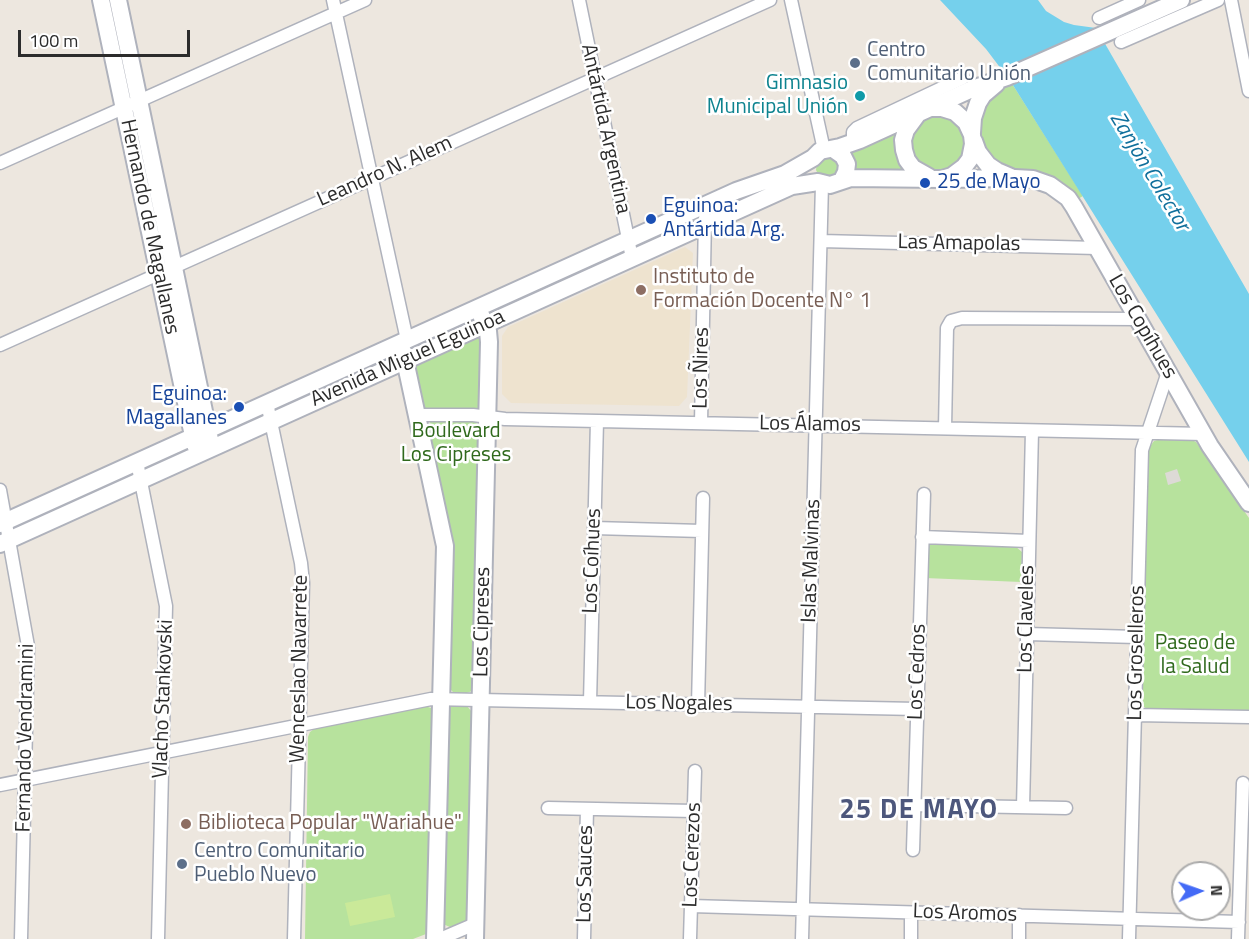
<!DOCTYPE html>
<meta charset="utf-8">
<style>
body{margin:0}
#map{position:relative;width:1249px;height:939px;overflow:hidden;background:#ede7df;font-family:"Titillium Web",sans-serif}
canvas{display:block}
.north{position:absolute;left:1171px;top:861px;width:60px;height:60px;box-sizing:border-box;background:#fff;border:2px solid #ababab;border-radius:50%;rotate:88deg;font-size:16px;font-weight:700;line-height:24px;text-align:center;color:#2c2c2c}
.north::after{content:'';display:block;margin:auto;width:21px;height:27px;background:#436af6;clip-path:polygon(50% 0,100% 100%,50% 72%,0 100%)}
.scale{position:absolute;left:18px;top:30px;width:172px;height:27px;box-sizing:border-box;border:3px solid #2c2c2c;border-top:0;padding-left:8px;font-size:18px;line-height:21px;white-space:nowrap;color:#2c2c2c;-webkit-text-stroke:4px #fff;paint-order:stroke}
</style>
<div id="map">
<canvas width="1249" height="939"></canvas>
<div class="north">N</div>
<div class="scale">100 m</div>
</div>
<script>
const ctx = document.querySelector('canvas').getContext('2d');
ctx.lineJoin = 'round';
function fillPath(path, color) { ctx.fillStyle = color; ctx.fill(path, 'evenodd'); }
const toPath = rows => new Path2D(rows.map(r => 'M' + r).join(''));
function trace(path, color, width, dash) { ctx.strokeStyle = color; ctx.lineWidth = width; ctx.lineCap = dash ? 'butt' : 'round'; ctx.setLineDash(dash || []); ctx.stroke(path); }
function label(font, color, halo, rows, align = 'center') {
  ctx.font = font + ' "Titillium Web",sans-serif'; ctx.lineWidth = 5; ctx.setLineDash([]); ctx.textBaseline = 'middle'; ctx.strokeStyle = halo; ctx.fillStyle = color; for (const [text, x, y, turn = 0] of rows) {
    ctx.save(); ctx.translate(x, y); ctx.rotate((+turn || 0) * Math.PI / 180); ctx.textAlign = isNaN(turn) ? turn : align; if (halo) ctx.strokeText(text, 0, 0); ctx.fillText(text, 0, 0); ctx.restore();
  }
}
const education = toPath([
 [685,247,693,253,687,397,679,406,511,403,502,394,502,336,508,327]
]);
const green = toPath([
 [1011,82,1083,196,1078,199,1066,186,1044,173,1010,169,996,162,986,151,980,137,979,124,983,108,998,90],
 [935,113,962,124,965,128,966,156,943,173,924,170,909,150,914,125],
 [898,130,910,172,854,172,848,150],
 [831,155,842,166,833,180,818,174,816,170,817,162],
 [476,333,482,337,482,405,477,410,425,408,423,406,414,362],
 [431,421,479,422,474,687,472,691,464,694,453,692,450,689,427,427],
 [1164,438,1190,439,1196,442,1249,518,1249,712,1149,710,1144,707,1140,702,1148,449,1154,441],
 [933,543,1015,546,1022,552,1021,582,925,578,928,546],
 [453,704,466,705,473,713,468,921,452,928,443,924,447,709],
 [425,706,431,708,433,711,426,934,413,939,305,939,308,737,310,732,314,729]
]);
const pitch = toPath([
 [390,894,395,917,350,926,345,903]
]);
const plaza = toPath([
 [1177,469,1181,481,1168,485,1165,473]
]);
const water = toPath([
 [940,0,1038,0,1046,11,1064,22,1074,25,1096,28,1249,294,1249,462,1011,82,986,49]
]);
const street = toPath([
 [333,0,407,340],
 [579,0,632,258],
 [791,0,824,150],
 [1231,0,1249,91],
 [1099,18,1139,0],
 [1121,42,1218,0],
 [853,143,853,132,857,128,963,78],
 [0,163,365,0],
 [821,241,1097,248],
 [0,345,770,0],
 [267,403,301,563,303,583,294,939],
 [417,415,473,415,505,419,1204,434],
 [701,423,705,218],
 [945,428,947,328,951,321,962,318,1138,319],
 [137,462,166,606,158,939],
 [0,490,28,646,21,939],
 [594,528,702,531],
 [922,537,1029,541],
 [1027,634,1137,637],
 [590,702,597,421],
 [698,705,703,498],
 [1135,715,1249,717],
 [0,785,431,699,917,709],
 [915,805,1066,808],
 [1023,807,1032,431],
 [548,808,694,811],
 [913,850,924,494],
 [691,906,1239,922],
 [440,939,475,924],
 [584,939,587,809],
 [690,939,695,771],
 [802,939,822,184],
 [911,939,911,913],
 [1019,939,1019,915],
 [1129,939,1142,450,1168,372],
 [1238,939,1243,783]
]);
const secondary = toPath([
 [101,0,195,445],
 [118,0,210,440],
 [917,115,906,130,903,140,904,150,907,160,913,168,929,177],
 [972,133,973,118,978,103,983,95,996,84],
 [974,141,978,152,988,165,997,171,1011,177],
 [833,149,843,156,847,164,846,172,842,180],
 [946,179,1015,178,1033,179,1050,185,1068,198,1074,207,1210,446,1249,503],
 [403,351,445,546,435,939],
 [0,524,736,191,785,174,813,158,820,151,840,147,860,140,972,89,1007,77,1181,0],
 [0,544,792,186,818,182,830,185,851,178,942,179,952,176,964,167,970,159,973,144,972,135,966,122,955,112,942,108,931,108],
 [475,939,489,342,488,331,481,315]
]);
const markers = [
 [855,63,6,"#5c6f8a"],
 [860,96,6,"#0f9aa8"],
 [925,183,6,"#1a4fb4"],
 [651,219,6,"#1a4fb4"],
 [641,290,6,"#8d6e63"],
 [239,407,6,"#1a4fb4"],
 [186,824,6,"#8d6e63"],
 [182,864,6,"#5c6f8a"]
];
const serviceNames = [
 ["Centro",867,51],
 ["Comunitario Unión",867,75],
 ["Centro Comunitario",194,852],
 ["Pueblo Nuevo",194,876]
];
const cultureNames = [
 ["Gimnasio",848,84],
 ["Municipal Unión",848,108]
];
const streetNames = [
 ["Antártida Argentina",605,129,78],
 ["Leandro N. Alem",385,172,-24],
 ["Hernando de Magallanes",149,227,78],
 ["Las Amapolas",959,244,1],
 ["Los Copíhues",1142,327,60],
 ["Avenida Miguel Eguinoa",408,359,-24],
 ["Los Ñires",702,368,-89],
 ["Los Álamos",810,425,1],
 ["Los Coíhues",593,561,-88],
 ["Islas Malvinas",812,561,-88],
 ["Los Claveles",1027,619,-89],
 ["Los Cipreses",483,622,-89],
 ["Los Groselleros",1137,653,-89],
 ["Wenceslao Navarrete",300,669,-89],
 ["Los Cedros",918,672,-88],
 ["Vlacho Stankovski",164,699,-88],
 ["Los Nogales",679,704,1],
 ["Fernando Vendramini",26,738,-89],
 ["Los Cerezos",693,855,-88],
 ["Los Sauces",586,874,-89],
 ["Los Aromos",965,914,2]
];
const transitNames = [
 ["25 de Mayo",937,183],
 ["Eguinoa:",663,207],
 ["Antártida Arg.",663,231],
 ["Eguinoa:",227,395,"right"],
 ["Magallanes",227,419,"right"]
];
const educationNames = [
 ["Instituto de",653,278],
 ["Formación Docente N° 1",653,302],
 ["Biblioteca Popular \"Wariahue\"",198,824]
];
const parkNames = [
 ["Boulevard",456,432],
 ["Los Cipreses",456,456],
 ["Paseo de",1195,644],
 ["la Salud",1195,668]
];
const waterNames = [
 ["Zanjón Colector",1149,172,59]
];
const districtNames = [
 ["25 DE MAYO",919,811]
];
fillPath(education, '#eee3cf');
fillPath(green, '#b7e29d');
fillPath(pitch, '#cae999');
fillPath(plaza, '#dddad6');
fillPath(water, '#75d0ec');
trace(street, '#afb2bc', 15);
trace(secondary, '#afb2bc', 20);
trace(street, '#fff', 12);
trace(secondary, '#fff', 16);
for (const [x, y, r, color] of markers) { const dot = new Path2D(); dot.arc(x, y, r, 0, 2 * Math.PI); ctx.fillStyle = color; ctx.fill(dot); trace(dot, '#fff', 2); }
label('21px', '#4e5e75', '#fff', serviceNames, 'left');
label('21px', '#0d838f', '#fff', cultureNames, 'right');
label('21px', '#2c2c2c', '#fff', streetNames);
label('21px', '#164399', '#fff', transitNames, 'left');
label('21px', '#785e54', '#fff', educationNames, 'left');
label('21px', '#2f691c', '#fff', parkNames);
label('italic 22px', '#11709c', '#fff', waterNames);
ctx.letterSpacing = '1.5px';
label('bold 27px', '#4d577c', '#fff', districtNames);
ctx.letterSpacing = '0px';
</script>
